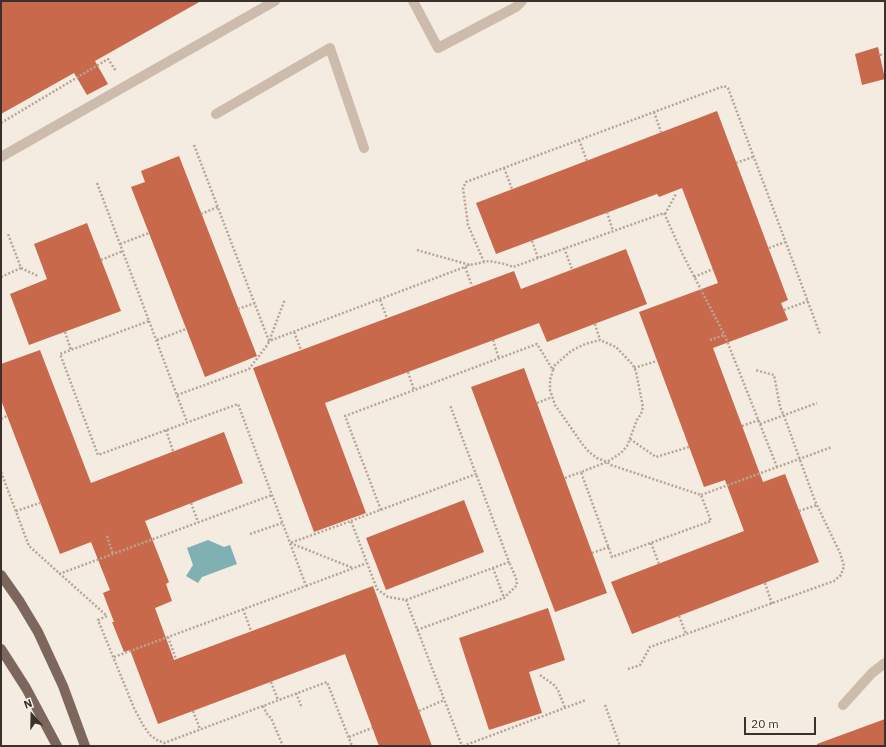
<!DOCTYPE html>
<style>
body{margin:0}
#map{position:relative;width:886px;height:747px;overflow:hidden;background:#f4ebe1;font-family:"IBM Plex Sans",sans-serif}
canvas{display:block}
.frame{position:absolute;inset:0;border:2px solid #3b302b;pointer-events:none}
.north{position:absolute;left:12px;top:695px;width:40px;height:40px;-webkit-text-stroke:3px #fbf5ee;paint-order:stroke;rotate:340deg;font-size:11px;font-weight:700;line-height:16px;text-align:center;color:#3b302b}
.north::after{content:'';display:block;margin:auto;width:14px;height:18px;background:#3b302b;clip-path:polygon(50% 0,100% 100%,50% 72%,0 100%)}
.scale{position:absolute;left:744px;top:717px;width:72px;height:18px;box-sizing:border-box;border:2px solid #3b302b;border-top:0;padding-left:5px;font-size:12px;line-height:14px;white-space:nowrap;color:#3b302b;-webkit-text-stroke:3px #fbf5ee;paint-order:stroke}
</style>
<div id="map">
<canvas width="886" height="747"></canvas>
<div class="frame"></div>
<div class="north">N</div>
<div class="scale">20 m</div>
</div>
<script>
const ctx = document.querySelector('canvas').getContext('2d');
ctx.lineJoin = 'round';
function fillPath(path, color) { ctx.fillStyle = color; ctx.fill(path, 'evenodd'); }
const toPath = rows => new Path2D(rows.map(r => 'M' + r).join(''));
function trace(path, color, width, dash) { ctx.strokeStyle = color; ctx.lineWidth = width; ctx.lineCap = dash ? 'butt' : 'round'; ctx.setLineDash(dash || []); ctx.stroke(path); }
const water = toPath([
 [208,540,224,547,230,545,237,564,202,577,198,583,186,576,193,565,187,548]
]);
const building = toPath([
 [1,1,201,1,95,61,108,84,87,95,74,73,1,114],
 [878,47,885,79,862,85,855,54],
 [717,111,788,300,781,303,788,320,713,348,763,482,785,474,819,562,632,634,611,582,744,531,725,480,704,487,639,312,718,283,682,188,659,197,657,194,496,254,476,203],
 [179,156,257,356,205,377,131,187,145,182,141,171],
 [87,223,121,311,29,345,10,294,47,279,34,244],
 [626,249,647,304,547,342,539,323,325,403,366,513,314,532,253,368,514,271,521,289],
 [40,350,91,483,224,432,243,483,145,521,169,582,166,584,172,601,155,608,174,660,373,586,432,746,379,746,345,654,158,724,130,650,124,652,112,622,114,622,103,593,110,590,91,542,60,554,1,400,1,364],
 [524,368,607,593,555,612,471,387],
 [464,500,484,552,386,590,366,538],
 [548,608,565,660,529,672,542,713,489,730,459,638],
 [885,719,885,746,817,746,817,744]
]);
const path = toPath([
 [880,55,885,54],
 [654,112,661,132],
 [1,123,108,59,116,71],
 [579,140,587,161],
 [194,145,269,341,470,265],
 [736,163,753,157],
 [504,168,512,189],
 [97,183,149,321,60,354,98,455,238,404,290,543,353,568],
 [607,212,613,231],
 [201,214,218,207],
 [665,214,676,194],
 [532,241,538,258],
 [120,244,149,233],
 [564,248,572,269],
 [769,248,785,242],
 [417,250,470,265,489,261,505,264,513,267,664,213,683,255,725,336,777,467],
 [101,260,123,251],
 [484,262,468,225,463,188,466,182,724,86,728,88,820,334],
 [465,267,472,286],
 [21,268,38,276],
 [1,277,21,268,8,234],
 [694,277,713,269],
 [380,300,387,318],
 [238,309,255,303],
 [784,310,808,301],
 [149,321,187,422],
 [595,324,600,340],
 [65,332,71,350],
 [294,332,301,350],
 [157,340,186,329],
 [493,340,499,359],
 [710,340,724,335],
 [634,368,657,361],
 [408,372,414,390],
 [177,395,249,369,268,344,285,299],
 [537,403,552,397],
 [1,419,7,416],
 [760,424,817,403],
 [742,426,759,420],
 [166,430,173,451],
 [630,439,656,457,689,447],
 [1,472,29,546,107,616,98,620,134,708,143,725,150,735,157,740,164,743,327,682,352,746],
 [565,478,581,472],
 [701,495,832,447],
 [191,503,198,522],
 [381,510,345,416,537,344,553,370,550,380,550,390,555,405,583,445,589,452,597,458,607,462,611,465,701,495,711,521,612,557,581,472,607,462,621,453,627,446,637,420,641,414,643,407,636,372,633,365,616,347,600,340,585,344,571,351,554,366,553,370],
 [16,511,40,503],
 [799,511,817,505],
 [351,521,476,474,450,405],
 [250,534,282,523],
 [107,536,113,554],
 [651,543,659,564],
 [592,553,609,547],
 [493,568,504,598],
 [59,574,272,495],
 [765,583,772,604],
 [306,586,367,563],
 [406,600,509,562,476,474],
 [243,609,251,631],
 [679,616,686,634],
 [417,630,504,598,517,585,516,578,509,562],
 [168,637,176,659],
 [114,657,306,586,290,543,351,521,377,589,388,597,406,600,462,746],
 [628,669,640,665,650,647,834,581,841,575,844,566,840,553,815,501,784,416,780,407,774,375,755,370],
 [540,675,554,685,558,690,565,708],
 [271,682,278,700],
 [296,693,302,708],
 [605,705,620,746],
 [263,706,267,714,271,718,283,746],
 [193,711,200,729],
 [419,711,444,700],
 [349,737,372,728],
 [463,746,586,700]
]);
const minor = toPath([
 [413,1,438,48,516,7,522,1],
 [216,114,330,48,364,148],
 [1,157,275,1],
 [843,705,872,673,885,663]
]);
const major = toPath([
 [1,575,20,602,38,632,63,686,85,746],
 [1,649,26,688,57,746]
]);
fillPath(water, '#7fb0b2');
fillPath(building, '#c8694b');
trace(path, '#b9a596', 2.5, [2, 2]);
trace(minor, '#cdbbac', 10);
trace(major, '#7d675c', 10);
</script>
